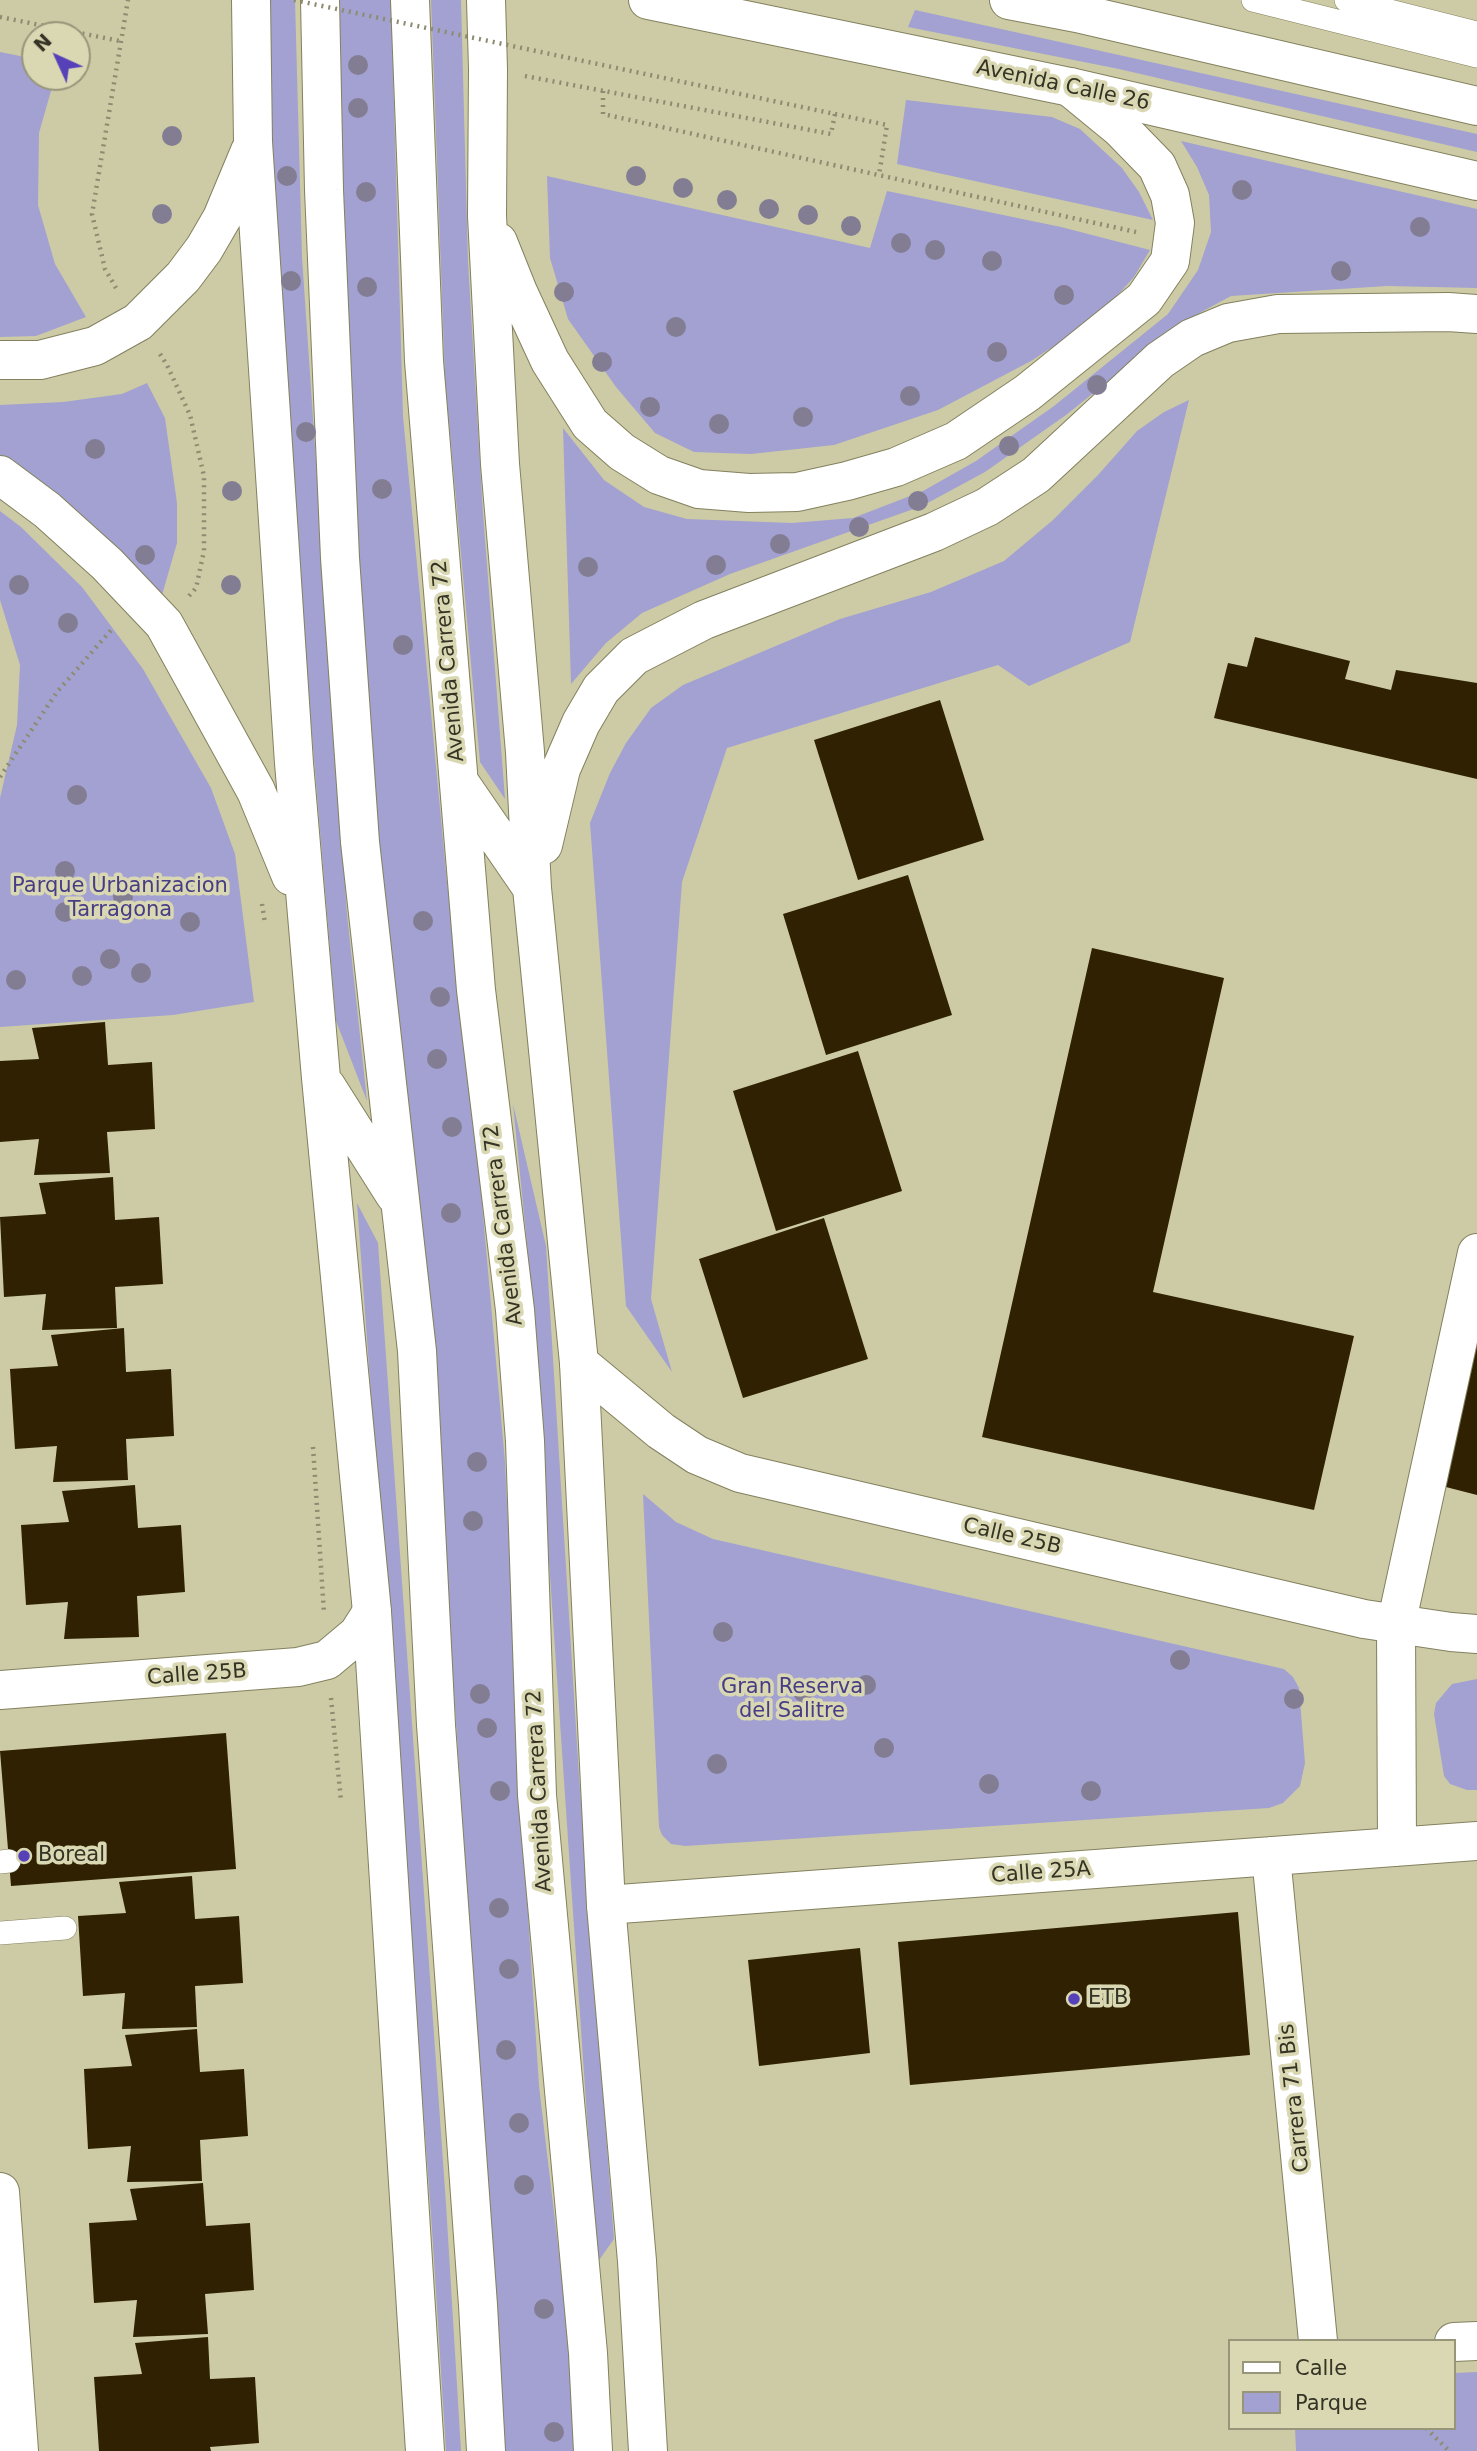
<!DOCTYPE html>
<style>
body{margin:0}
#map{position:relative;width:1477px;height:2451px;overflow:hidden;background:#cdcba6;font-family:"DejaVu Sans",sans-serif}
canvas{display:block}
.legend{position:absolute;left:1228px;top:2339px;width:228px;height:91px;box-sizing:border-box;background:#dad8b3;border:2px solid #98967a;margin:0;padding:9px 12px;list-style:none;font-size:21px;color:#343324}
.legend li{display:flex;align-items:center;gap:14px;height:35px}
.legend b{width:35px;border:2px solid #98967a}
.north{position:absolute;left:21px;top:21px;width:70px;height:70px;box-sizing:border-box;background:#dad8b3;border:2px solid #98967a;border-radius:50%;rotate:315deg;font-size:19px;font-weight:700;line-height:28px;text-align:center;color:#343324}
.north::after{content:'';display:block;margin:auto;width:24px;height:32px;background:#5741b9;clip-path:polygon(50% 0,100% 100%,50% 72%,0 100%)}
</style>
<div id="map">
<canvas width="1477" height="2451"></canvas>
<ul class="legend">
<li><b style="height:9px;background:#fff"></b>Calle</li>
<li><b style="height:19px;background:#a2a1d1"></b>Parque</li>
</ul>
<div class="north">N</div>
</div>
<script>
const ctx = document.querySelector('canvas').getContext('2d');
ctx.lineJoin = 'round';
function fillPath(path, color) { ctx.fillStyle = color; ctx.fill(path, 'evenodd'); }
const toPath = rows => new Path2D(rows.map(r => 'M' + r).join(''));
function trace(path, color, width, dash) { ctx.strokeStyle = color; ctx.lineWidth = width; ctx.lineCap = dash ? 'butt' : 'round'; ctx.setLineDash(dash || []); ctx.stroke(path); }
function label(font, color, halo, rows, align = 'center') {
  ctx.font = font + ' "DejaVu Sans",sans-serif'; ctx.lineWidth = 7; ctx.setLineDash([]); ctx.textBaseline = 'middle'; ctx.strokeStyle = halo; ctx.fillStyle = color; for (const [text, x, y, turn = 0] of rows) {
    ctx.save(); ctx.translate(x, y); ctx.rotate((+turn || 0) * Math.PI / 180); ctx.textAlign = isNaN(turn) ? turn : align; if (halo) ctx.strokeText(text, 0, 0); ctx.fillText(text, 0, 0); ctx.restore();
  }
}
const green = toPath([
 [267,0,295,0,302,257,347,914,367,1101,336,1021,297,556,276,269],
 [337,0,391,0,403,416,446,872,478,1158,505,1462,525,1867,539,2086,571,2355,576,2451,505,2451,449,1618,417,1193,377,820,353,512],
 [431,0,461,0,468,262,483,513,505,799,480,762,445,379],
 [915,10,1477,134,1477,152,1119,69,908,27],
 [0,52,35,59,35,77,55,77,39,133,38,205,55,264,86,317,36,336,0,337],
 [906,100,1052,117,1080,129,1122,168,1139,192,1153,220,897,164],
 [1181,141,1477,209,1477,288,1387,286,1231,296,1181,323,1066,415,985,472,922,506,730,574,642,613,606,643,571,684,563,428,604,480,644,507,687,519,792,523,853,518,923,491,976,461,1054,406,1168,314,1198,270,1211,232,1209,195,1197,167],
 [547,176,870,248,887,191,1061,227,1150,250,1134,277,1096,319,1031,361,938,410,834,445,751,454,694,452,655,433,616,387,568,319,550,258],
 [147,383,165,418,177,503,177,543,160,602,0,464,0,405,63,402,122,394],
 [1189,400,1130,642,1029,686,998,665,727,748,682,882,651,1299,672,1372,626,1306,590,823,610,773,626,743,651,708,683,685,840,619,931,592,1004,561,1053,520,1098,475,1137,431,1164,412],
 [0,511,21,527,82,587,143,669,211,788,235,854,254,1002,173,1015,0,1027,0,798,17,725,20,665,0,600],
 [513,1104,546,1246,579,1776,614,2239,597,2263,528,1254],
 [357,1203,378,1243,446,2204,461,2451,446,2451,432,2229],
 [643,1494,676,1522,713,1539,1284,1669,1293,1677,1299,1688,1305,1763,1300,1786,1283,1803,1269,1808,685,1846,671,1844,662,1835,659,1827],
 [1477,1679,1477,1790,1467,1790,1450,1784,1444,1776,1434,1714,1436,1703,1452,1684],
 [1477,2372,1477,2451,1296,2451,1295,2428,1454,2428,1454,2373]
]);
const building = toPath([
 [1255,637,1350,661,1345,679,1391,690,1396,670,1477,683,1477,779,1214,718,1228,663,1247,667],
 [940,700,984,840,858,880,814,740],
 [908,875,952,1015,826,1055,783,914],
 [1092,948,1224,978,1153,1292,1354,1336,1314,1510,982,1437],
 [105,1022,108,1065,152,1062,155,1129,107,1132,110,1173,34,1175,39,1139,0,1142,0,1061,39,1059,32,1028],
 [858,1051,902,1191,776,1231,733,1091],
 [113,1177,115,1220,159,1217,163,1284,115,1287,117,1328,42,1330,46,1294,4,1297,0,1217,46,1214,39,1183],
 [824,1218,868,1359,743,1398,699,1259],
 [124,1328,126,1372,171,1369,174,1436,126,1439,128,1480,53,1482,57,1446,15,1449,10,1369,58,1366,51,1335],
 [1476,1346,1477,1346,1477,1495,1442,1486],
 [135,1485,138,1528,181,1525,185,1592,137,1596,139,1637,64,1639,68,1602,26,1605,21,1525,69,1522,62,1491],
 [226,1733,236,1869,11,1886,0,1751],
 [192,1876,195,1919,239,1916,243,1983,195,1986,197,2027,122,2029,125,1993,83,1996,78,1916,126,1913,119,1882],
 [1238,1912,1250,2055,910,2085,898,1942],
 [860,1948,870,2053,759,2066,748,1960],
 [197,2029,200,2072,244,2069,248,2136,200,2140,202,2181,127,2182,131,2146,88,2149,84,2069,132,2066,125,2035],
 [203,2183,206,2226,250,2223,254,2290,205,2294,208,2334,133,2337,137,2300,94,2303,89,2223,137,2220,130,2189],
 [208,2337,210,2379,255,2377,259,2443,210,2447,211,2451,99,2451,94,2377,142,2374,135,2343]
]);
const path = toPath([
 [0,17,120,41],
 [525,76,641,98],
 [603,91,603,114,1136,232],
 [835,114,887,125,879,175],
 [116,288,105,269,92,214,128,0],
 [160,354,167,365,190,415,204,476,204,551,196,588,189,596],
 [0,777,57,692,113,628],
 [262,904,265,923],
 [313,1447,324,1613],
 [331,1698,341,1801],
 [1426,2428,1449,2451]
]);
const service = toPath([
 [1253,0,1477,56],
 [1346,0,1477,33],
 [0,1862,9,1861],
 [0,1933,65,1928]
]);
const minor = toPath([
 [1397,1847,1396,1625,1477,1253],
 [1271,1856,1318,2341],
 [606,1905,1477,1841],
 [0,2192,19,2451],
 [1454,2342,1477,2341]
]);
const tertiary = toPath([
 [579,1363,661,1431,697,1455,740,1473,1364,1619,1451,1632,1477,1634],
 [0,1690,298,1667,327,1660,358,1634,372,1612]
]);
const primary = toPath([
 [648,0,1070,87,1477,181],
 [1009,0,1077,13,1477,106]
]);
const trunk = toPath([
 [251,0,253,142,294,763,321,1078,372,1612,425,2451],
 [320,0,324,190,340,558,360,842,417,1351,436,1725,478,2305,486,2451],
 [410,0,424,361,476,990,515,1310,525,1441,537,1795,588,2353,593,2451],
 [486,0,488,69,487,216,500,464,525,752,532,888,579,1363,606,1905,637,2261,648,2451],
 [498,242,518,292,550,361,590,424,622,452,659,475,699,489,749,493,797,492,847,481,896,467,956,441,1027,393,1144,299,1170,261,1175,223,1170,195,1157,166,1120,128,1070,87],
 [0,360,40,360,95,346,138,322,183,277,204,249,222,218,250,151],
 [0,475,47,510,107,564,164,624,256,791,291,876],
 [462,786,532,888],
 [543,845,561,769,581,723,601,689,634,656,704,620,934,532,987,507,1036,475,1160,360,1192,338,1228,323,1278,314,1448,312,1477,314],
 [326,1086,395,1195]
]);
const pathBridge = toPath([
 [294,0,835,114,831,134,641,98]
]);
const trees = [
 [358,65],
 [358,108],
 [172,136],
 [287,176],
 [636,176],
 [683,188],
 [1242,190],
 [366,192],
 [727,200],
 [769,209],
 [162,214],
 [808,215],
 [851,226],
 [1420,227],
 [901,243],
 [935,250],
 [992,261],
 [1341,271],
 [291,281],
 [367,287],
 [564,292],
 [1064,295],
 [676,327],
 [997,352],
 [602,362],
 [1097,385],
 [910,396],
 [650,407],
 [803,417],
 [719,424],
 [306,432],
 [1009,446],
 [95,449],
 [382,489],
 [232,491],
 [918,501],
 [859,527],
 [780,544],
 [145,555],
 [716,565],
 [588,567],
 [19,585],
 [231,585],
 [68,623],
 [403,645],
 [77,795],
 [65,871],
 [123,897],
 [65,912],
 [423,921],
 [190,922],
 [110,959],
 [141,973],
 [82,976],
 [16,980],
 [440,997],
 [437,1059],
 [452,1127],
 [451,1213],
 [477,1462],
 [473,1521],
 [723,1632],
 [1180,1660],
 [866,1685],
 [803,1692],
 [480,1694],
 [1294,1699],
 [487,1728],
 [884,1748],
 [717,1764],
 [989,1784],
 [500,1791],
 [1091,1791],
 [499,1908],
 [509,1969],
 [506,2050],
 [519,2123],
 [524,2185],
 [544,2309],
 [554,2432]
];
const markers = [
 [24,1856,7,"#5741b9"],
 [1074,1999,7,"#5741b9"]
];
const streetNames = [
 ["Avenida Calle 26",1063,86,12],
 ["Avenida Carrera 72",449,661,-95],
 ["Avenida Carrera 72",504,1225,-97],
 ["Calle 25B",1012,1537,13],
 ["Calle 25B",197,1675,-4],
 ["Avenida Carrera 72",540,1791,-93],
 ["Calle 25A",1041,1873,-4],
 ["Carrera 71 Bis",1295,2098,-96]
];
const parkNames = [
 ["Parque Urbanizacion",120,887],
 ["Tarragona",120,911],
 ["Gran Reserva",792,1688],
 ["del Salitre",792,1712]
];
const poiNames = [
 ["Boreal",38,1856],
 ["ETB",1088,1999]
];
fillPath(green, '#a2a1d1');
fillPath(building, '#2f2101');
trace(service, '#83815e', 24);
trace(minor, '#83815e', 40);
trace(tertiary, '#83815e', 40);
trace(primary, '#83815e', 40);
trace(trunk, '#83815e', 40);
trace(path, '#8d8b70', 4.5, [2, 5]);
trace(service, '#fff', 23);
trace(minor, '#fff', 38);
trace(tertiary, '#fff', 38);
trace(primary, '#fff', 38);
trace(trunk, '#fff', 38);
trace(pathBridge, '#8d8b70', 4.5, [2, 5]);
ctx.fillStyle = '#837d94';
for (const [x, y] of trees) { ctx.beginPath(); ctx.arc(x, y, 10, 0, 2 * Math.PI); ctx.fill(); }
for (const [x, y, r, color] of markers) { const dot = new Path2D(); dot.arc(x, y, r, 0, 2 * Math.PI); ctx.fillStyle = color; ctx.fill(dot); trace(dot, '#dad8b3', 2.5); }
label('21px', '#343324', '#dad8b3', streetNames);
label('21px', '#463d85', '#dad8b3', parkNames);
label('21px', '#343324', '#dad8b3', poiNames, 'left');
</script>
